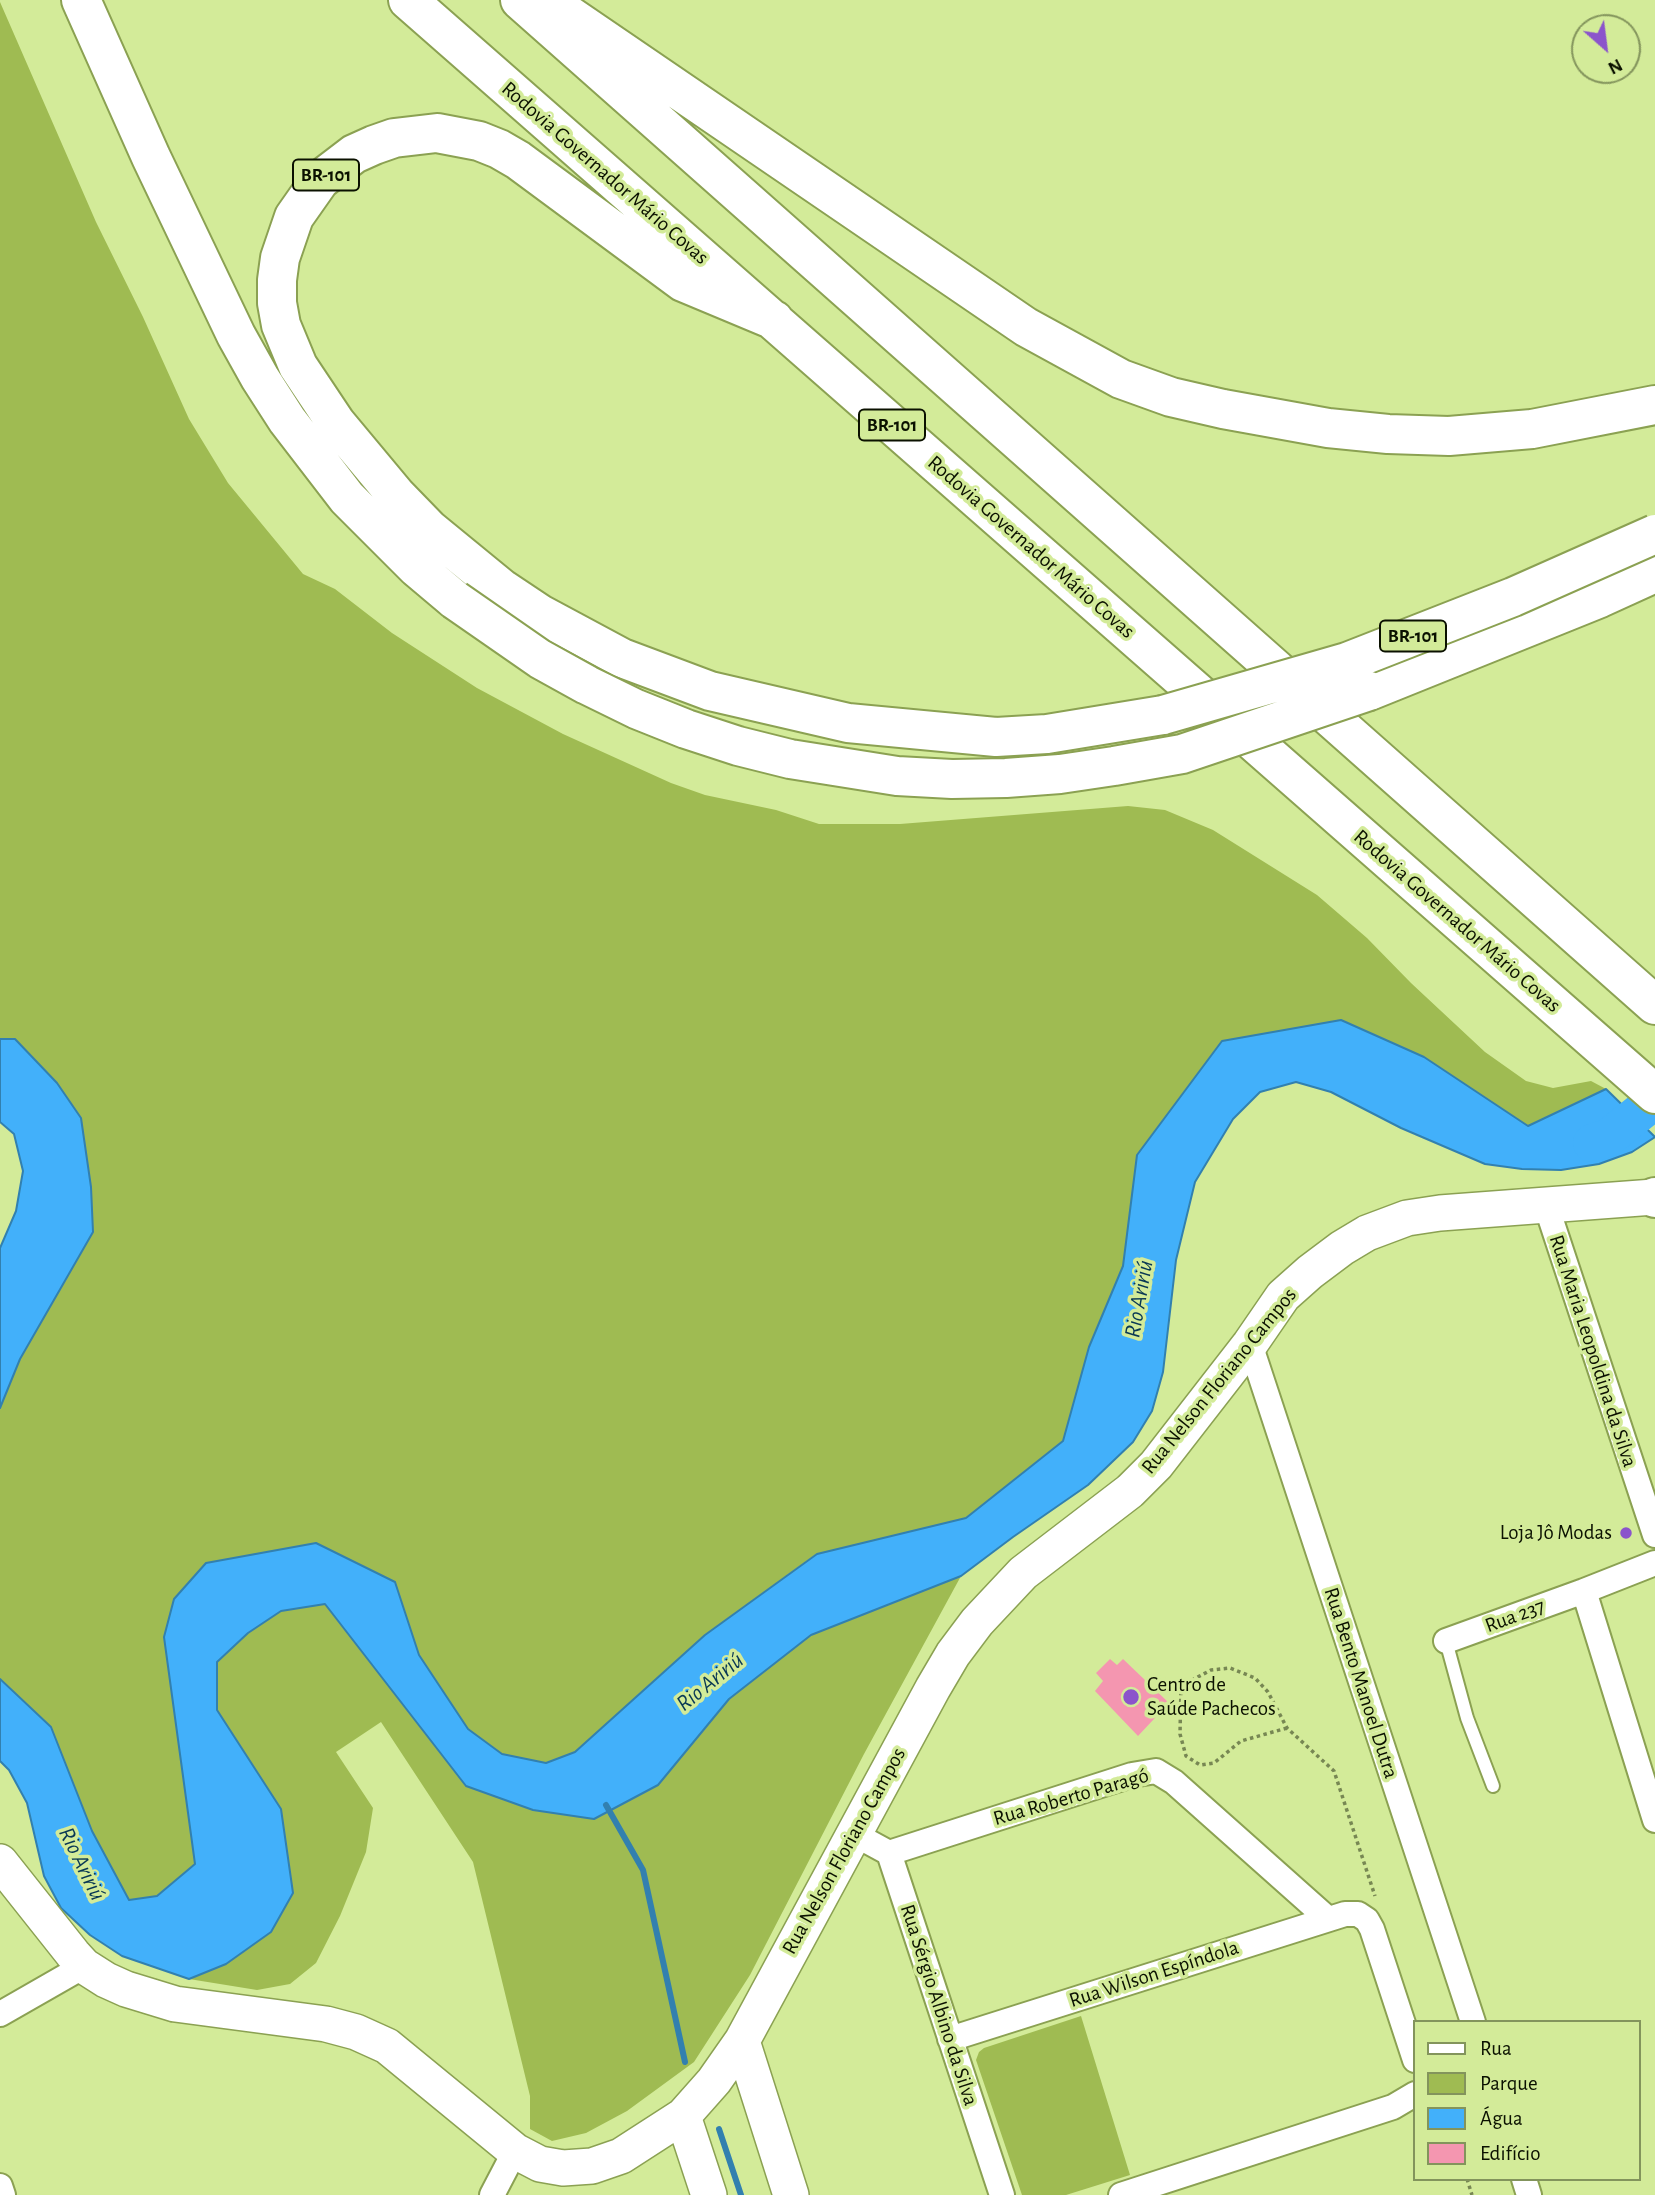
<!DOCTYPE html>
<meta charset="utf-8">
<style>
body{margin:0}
#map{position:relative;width:1655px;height:2195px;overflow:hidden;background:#d3eb99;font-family:"Alegreya Sans",sans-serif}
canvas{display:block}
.legend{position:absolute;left:1413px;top:2020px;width:228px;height:161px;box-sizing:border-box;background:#d3eb99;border:2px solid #83945c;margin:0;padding:9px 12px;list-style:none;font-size:21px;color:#0b1100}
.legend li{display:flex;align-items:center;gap:14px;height:35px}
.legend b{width:35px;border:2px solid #83945c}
.north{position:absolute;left:1571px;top:14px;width:70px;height:70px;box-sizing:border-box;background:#d3eb99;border:2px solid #83945c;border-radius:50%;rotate:152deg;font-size:19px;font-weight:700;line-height:28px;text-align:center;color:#0b1100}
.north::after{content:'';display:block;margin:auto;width:24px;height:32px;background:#8b54cb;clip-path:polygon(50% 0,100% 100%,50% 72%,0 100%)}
</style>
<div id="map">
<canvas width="1655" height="2195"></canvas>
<ul class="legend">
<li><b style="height:9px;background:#fff"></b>Rua</li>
<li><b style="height:19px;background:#9fbb52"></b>Parque</li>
<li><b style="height:19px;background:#42b0fa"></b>Água</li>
<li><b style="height:19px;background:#f496b0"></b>Edifício</li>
</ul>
<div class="north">N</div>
</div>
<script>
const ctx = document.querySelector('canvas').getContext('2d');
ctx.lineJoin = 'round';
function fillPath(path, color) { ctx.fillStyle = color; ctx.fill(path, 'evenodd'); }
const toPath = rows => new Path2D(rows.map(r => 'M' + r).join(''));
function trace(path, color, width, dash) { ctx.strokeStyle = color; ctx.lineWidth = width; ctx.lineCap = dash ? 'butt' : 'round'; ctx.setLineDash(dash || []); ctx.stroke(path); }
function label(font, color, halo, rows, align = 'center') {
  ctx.font = font + ' "Alegreya Sans",sans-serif'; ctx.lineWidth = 7; ctx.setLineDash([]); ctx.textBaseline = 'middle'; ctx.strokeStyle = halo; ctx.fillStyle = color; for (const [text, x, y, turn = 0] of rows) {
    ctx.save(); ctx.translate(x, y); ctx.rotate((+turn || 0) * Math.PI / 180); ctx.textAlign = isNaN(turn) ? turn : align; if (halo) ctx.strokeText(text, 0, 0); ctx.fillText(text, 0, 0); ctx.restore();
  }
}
const green = toPath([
 [0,2,96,222,143,317,189,419,228,483,303,574,335,589,392,633,477,688,563,734,671,783,705,795,776,810,819,824,900,824,1128,806,1165,810,1213,830,1317,895,1367,938,1411,983,1485,1052,1526,1081,1553,1088,1591,1081,1606,1089,1528,1126,1424,1057,1341,1020,1137,1155,1123,1266,1089,1347,1063,1441,966,1518,816,1554,705,1635,575,1752,546,1763,502,1754,468,1729,419,1655,395,1582,164,1637,195,1864,157,1896,129,1900,92,1831,0,1679,0,1408,20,1359,93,1232,91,1187,81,1118,57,1083,15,1039,0,1039],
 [961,1576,864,1754,750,1975,694,2062,627,2111,586,2133,552,2141,530,2129,530,2096,473,1862,381,1722,336,1752,373,1808,366,1852,340,1916,316,1963,290,1984,257,1990,189,1979,226,1964,281,1809,217,1710,217,1662,248,1633,281,1611,325,1604,466,1786,658,1785,729,1699,811,1635],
 [1081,2016,1130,2175,1066,2195,1022,2195,976,2060,979,2052,984,2048]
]);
const water = toPath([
 [1341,1020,1424,1057,1528,1126,1606,1089,1655,1137,1632,1152,1599,1164,1561,1170,1522,1169,1485,1164,1401,1128,1331,1092,1296,1082,1260,1092,1233,1119,1195,1182,1176,1260,1163,1372,1152,1411,1133,1442,1088,1485,1013,1537,961,1576,811,1635,729,1699,658,1785,594,1819,533,1810,466,1786,325,1604,281,1611,248,1633,217,1662,217,1710,281,1809,293,1893,271,1932,226,1964,189,1979,122,1956,90,1935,61,1908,44,1876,27,1803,9,1770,0,1761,0,1679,51,1727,92,1831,129,1900,157,1896,195,1864,164,1637,174,1599,206,1563,316,1543,395,1582,419,1655,468,1729,502,1754,546,1763,575,1752,705,1635,817,1554,966,1518,1063,1441,1089,1347,1123,1266,1137,1155,1222,1041,1341,1020],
 [0,1039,15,1039,57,1083,81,1118,91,1187,93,1232,20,1359,0,1408,0,1248,16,1211,23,1171,14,1134,0,1122,0,1039]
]);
const stream = toPath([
 [606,1805,643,1870,685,2062],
 [719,2129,741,2195]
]);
const river = toPath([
 [1592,1143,1608,1138,1655,1100]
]);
const building = toPath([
 [1110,1659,1117,1665,1123,1659,1169,1703,1138,1736,1095,1691,1103,1681,1096,1673]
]);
const path = toPath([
 [1287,1728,1241,1741,1214,1763,1200,1765,1186,1756,1180,1734,1181,1686,1211,1670,1230,1668,1255,1678,1268,1692,1287,1728,1334,1771,1375,1896],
 [1467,2179,1472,2195]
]);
const lane = toPath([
 [1446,1641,1467,1718,1493,1786]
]);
const street = toPath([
 [1546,1205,1655,1535],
 [1250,1344,1473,2022],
 [1655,1563,1584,1591,1655,1820],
 [1446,1641,1584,1591],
 [854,1834,889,1853,1002,2195],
 [889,1853,1132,1775,1156,1771,1174,1782,1328,1919],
 [0,2014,84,1966],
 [950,2039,1345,1914,1358,1914,1367,1920,1372,1929,1415,2060],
 [1524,2179,1529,2195],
 [0,2186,3,2195],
 [492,2195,515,2151],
 [1121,2195,1393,2107,1415,2094]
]);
const secondary = toPath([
 [0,1862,73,1954,84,1966,106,1980,126,1989,175,2004,326,2024,356,2032,387,2046,515,2151,540,2164,563,2168,592,2166,621,2156,683,2116,714,2081,742,2041,933,1688,953,1654,977,1622,1023,1573,1130,1491,1156,1465,1250,1344,1283,1296,1310,1272,1342,1248,1367,1233,1407,1218,1440,1213,1654,1197],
 [742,2041,791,2195],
 [683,2116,709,2195]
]);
const primary = toPath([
 [1655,1197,1655,1198]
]);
const highway = toPath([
 [81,0,151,157,236,335,260,378,287,420,347,498,417,568,455,600],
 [408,0,1655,1094],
 [520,0,1655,1005],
 [554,5,1026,327,1121,379,1171,397,1223,409,1328,428,1388,434,1449,436,1532,429,1655,405],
 [774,320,683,282,518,160,499,149,479,141,437,133,394,138,374,145,354,154,320,180,294,217,280,258,277,280,277,303,281,325,298,366,336,423,396,495,429,529,501,588,540,614,622,658,710,691,848,723,996,737,1047,734,1163,715],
 [1369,691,1600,598,1655,573]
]);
const highwayBridge = toPath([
 [455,600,540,659,587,685,636,709,686,729,738,746,790,759,897,776,952,779,1006,778,1060,774,1114,766,1182,754,1369,691],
 [1163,715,1347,662,1513,597,1655,534]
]);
const markers = [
 [1626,1533,7,"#8b54cb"],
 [1131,1697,9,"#8b54cb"]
];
const shields = [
 [326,175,66],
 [892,425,66],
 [1413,636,66]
];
const shieldNames = [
 ["BR-101",326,175],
 ["BR-101",892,425],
 ["BR-101",1413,636]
];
const streetNames = [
 ["Rodovia Governador Mário Covas",605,173,41],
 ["Rodovia Governador Mário Covas",1031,547,41],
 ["Rodovia Governador Mário Covas",1457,921,41],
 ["Rua Maria Leopoldina da Silva",1593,1351,72],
 ["Rua Nelson Floriano Campos",1219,1381,-51],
 ["Rua 237",1515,1616,-20],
 ["Rua Bento Manoel Dutra",1361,1683,72],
 ["Rua Roberto Paragó",1071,1797,-16],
 ["Rua Nelson Floriano Campos",844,1851,-61],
 ["Rua Wilson Espíndola",1154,1974,-18],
 ["Rua Sérgio Albino da Silva",939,2005,72]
];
const poiNames = [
 ["Loja Jô Modas",1612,1533],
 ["Centro de",1147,1685,"left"],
 ["Saúde Pachecos",1147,1709,"left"]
];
const waterNames = [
 ["Rio Aririú",1139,1299,-80],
 ["Rio Aririú",710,1682,-39],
 ["Rio Aririú",82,1864,64]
];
fillPath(green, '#9fbb52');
fillPath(water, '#42b0fa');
trace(water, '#3280af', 2);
trace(stream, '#3280af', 6);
trace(river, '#42b0fa', 38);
fillPath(building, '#f496b0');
trace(lane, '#8ba152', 16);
trace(street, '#8ba152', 28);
trace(secondary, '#8ba152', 38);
trace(primary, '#8ba152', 42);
trace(highway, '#8ba152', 42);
trace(path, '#778753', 3.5, [3.5, 3.5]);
trace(lane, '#fff', 12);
trace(street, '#fff', 24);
trace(secondary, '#fff', 35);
trace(primary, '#fff', 38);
trace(highway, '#fff', 38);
trace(highwayBridge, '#8ba152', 42, []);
trace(highwayBridge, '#fff', 38);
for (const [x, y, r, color] of markers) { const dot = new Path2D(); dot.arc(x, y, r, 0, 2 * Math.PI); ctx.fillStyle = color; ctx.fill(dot); trace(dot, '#d3eb99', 2.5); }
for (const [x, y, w] of shields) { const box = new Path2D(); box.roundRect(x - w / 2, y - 15.5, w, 31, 5); ctx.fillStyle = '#d3eb99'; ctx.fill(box); trace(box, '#0b1100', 2); }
label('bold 19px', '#0b1100', null, shieldNames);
label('21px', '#0b1100', '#d3eb99', streetNames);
label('21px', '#0b1100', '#d3eb99', poiNames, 'right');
label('italic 23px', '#083754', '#d3eb99', waterNames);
</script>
